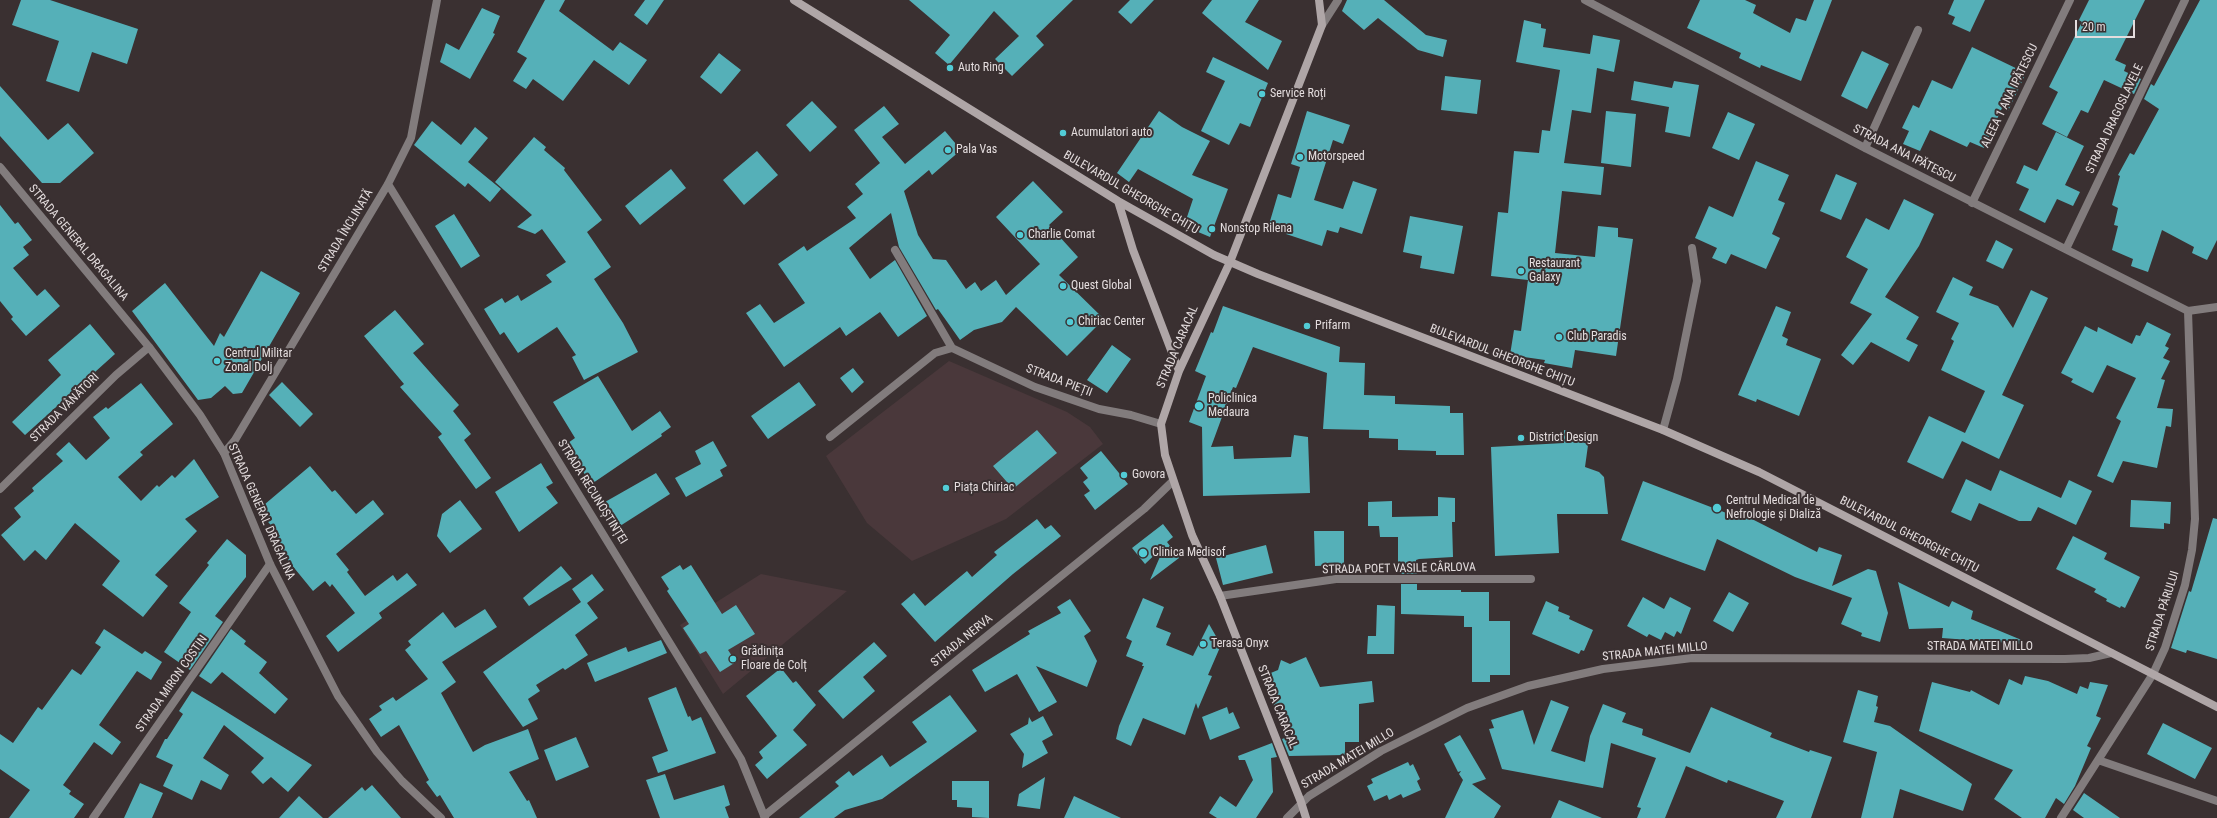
<!DOCTYPE html>
<meta charset="utf-8">
<style>
body{margin:0}
#map{position:relative;width:2217px;height:818px;overflow:hidden;background:#3a3031;font-family:"Roboto Condensed",sans-serif}
canvas{display:block}
.scale{position:absolute;left:2075px;top:20px;width:60px;height:18px;box-sizing:border-box;border:2px solid #e4ddde;border-top:0;padding-left:5px;font-size:12px;line-height:14px;white-space:nowrap;color:#e4ddde;-webkit-text-stroke:3px #3a3031;paint-order:stroke}
</style>
<div id="map">
<canvas width="2217" height="818"></canvas>
<div class="scale">20 m</div>
</div>
<script>
const ctx = document.querySelector('canvas').getContext('2d');
ctx.lineJoin = 'round';
function fillPath(path, color) { ctx.fillStyle = color; ctx.fill(path, 'evenodd'); }
const toPath = rows => new Path2D(rows.map(r => 'M' + r).join(''));
function trace(path, color, width, dash) { ctx.strokeStyle = color; ctx.lineWidth = width; ctx.lineCap = dash ? 'butt' : 'round'; ctx.setLineDash(dash || []); ctx.stroke(path); }
function label(font, color, halo, rows, align = 'center') {
  ctx.font = font + ' "Roboto Condensed",sans-serif'; ctx.lineWidth = 4; ctx.setLineDash([]); ctx.textBaseline = 'middle'; ctx.strokeStyle = halo; ctx.fillStyle = color; for (const [text, x, y, turn = 0] of rows) {
    ctx.save(); ctx.translate(x, y); ctx.rotate((+turn || 0) * Math.PI / 180); ctx.textAlign = isNaN(turn) ? turn : align; if (halo) ctx.strokeText(text, 0, 0); ctx.fillText(text, 0, 0); ctx.restore();
  }
}
const built = toPath([
 [949,361,1067,412,1090,427,1103,444,1006,519,912,561,867,523,826,456],
 [761,574,847,591,723,694,680,625]
]);
const building = toPath([
 [21,0,50,0,138,29,127,64,92,52,79,92,46,81,59,41,12,25],
 [545,0,565,0,559,11,613,51,620,42,647,60,629,85,594,60,563,101,533,79,526,89,513,81,527,58,517,52],
 [645,0,664,0,647,25,634,15],
 [909,0,1073,0,1036,36,1044,45,1012,76,995,59,1019,36,994,11,949,65,935,53,950,35],
 [1130,0,1154,0,1131,24,1118,12],
 [1212,0,1259,0,1245,22,1282,41,1268,70,1202,13],
 [1347,0,1384,0,1426,35,1447,40,1443,57,1418,50,1378,18,1364,30,1342,11],
 [1700,0,1745,0,1756,5,1753,13,1790,33,1796,18,1806,21,1814,0,1832,0,1801,81,1761,65,1760,68,1739,58,1741,53,1687,28],
 [1954,0,1985,0,1970,32,1952,24,1955,17,1948,14],
 [2089,0,2145,0,2115,60,2126,65,2124,71,2141,79,2134,94,2104,80,2088,113,2081,110,2067,137,2042,124,2058,92,2049,87,2082,22,2079,20],
 [2200,0,2217,0,2217,240,2207,260,2192,253,2194,247,2162,230,2148,272,2131,266,2133,259,2112,250,2118,226,2114,225,2118,208,2112,205,2120,176,2118,175,2130,153,2134,155,2159,109,2144,99,2151,84,2154,86],
 [482,8,500,16,493,33,495,34,470,79,440,62,446,43,459,50],
 [1524,20,1541,24,1541,28,1546,29,1543,47,1590,54,1593,35,1620,40,1614,72,1597,68,1591,113,1572,110,1564,163,1604,167,1601,195,1562,191,1555,253,1595,257,1598,226,1618,228,1618,237,1633,239,1616,356,1575,350,1572,368,1544,363,1545,360,1510,355,1514,330,1521,331,1528,280,1491,276,1498,212,1508,213,1514,151,1539,153,1542,130,1550,131,1560,70,1516,62],
 [1972,47,2026,73,2008,111,2002,108,1984,148,1970,142,1967,147,1930,130,1920,151,1903,144,1909,131,1902,128,1913,105,1919,108,1932,80,1952,89],
 [1862,51,1889,64,1867,109,1841,96],
 [719,53,741,70,721,94,700,77],
 [1213,57,1268,83,1250,127,1240,123,1229,145,1201,131,1225,81,1206,72],
 [1445,76,1481,80,1477,114,1441,110],
 [1634,81,1672,88,1674,81,1699,85,1690,137,1665,132,1669,107,1631,100],
 [0,86,48,140,68,123,94,153,60,183,42,183,0,136],
 [812,101,837,127,810,152,786,125],
 [884,106,899,124,882,137,905,164,945,131,961,150,932,175,929,170,904,191,918,235,933,259,946,260,966,289,975,282,981,291,996,280,1006,295,1040,264,996,217,1033,181,1063,212,1049,225,1078,257,1059,275,1104,319,1067,356,1016,307,1002,322,974,330,960,340,938,309,936,310,899,247,891,213,849,248,870,279,895,260,927,316,898,337,880,312,846,336,840,327,784,367,746,313,760,304,774,323,805,303,778,264,804,246,807,251,856,218,847,207,863,194,855,184,880,163,854,130],
 [1159,111,1182,127,1210,141,1192,175,1228,189,1210,237,1184,226,1193,199,1138,169,1129,182,1117,173],
 [1307,111,1350,125,1343,144,1333,140,1314,200,1343,209,1353,181,1377,189,1362,234,1340,227,1338,233,1327,230,1322,246,1268,228,1278,194,1291,198,1300,167,1291,164],
 [1606,111,1636,114,1631,167,1601,163],
 [1728,112,1755,124,1739,160,1712,148],
 [432,121,461,145,475,127,488,138,468,162,501,189,490,202,468,183,465,187,414,145],
 [2056,132,2084,146,2065,185,2080,192,2073,206,2057,199,2045,223,2019,210,2029,189,2016,183,2024,165,2037,171],
 [534,137,546,147,544,150,565,168,564,170,602,220,587,232,611,267,594,279,623,323,638,352,584,380,572,357,576,355,557,327,518,353,504,332,500,335,484,309,502,298,505,303,518,295,521,301,552,282,546,275,566,262,542,229,535,234,517,227,532,215,495,182],
 [757,151,778,175,744,205,723,180],
 [1756,161,1789,175,1778,200,1785,203,1772,234,1780,238,1766,269,1731,254,1726,264,1712,258,1717,248,1695,238,1709,206,1733,217],
 [671,169,686,188,640,225,625,206],
 [1836,174,1857,183,1841,220,1820,211],
 [1904,199,1934,214,1919,246,1885,297,1919,317,1906,339,1918,345,1909,362,1871,342,1853,365,1841,355,1872,314,1850,303,1868,269,1846,257,1866,218,1889,230],
 [0,205,15,224,18,222,32,240,23,247,29,255,13,268,37,296,45,289,60,306,26,336,11,319,13,317,0,301],
 [454,214,480,256,461,268,435,226],
 [1410,216,1463,226,1454,274,1420,268,1422,256,1403,252],
 [1996,240,2013,249,2003,269,1986,261],
 [261,271,300,293,242,393,233,394,225,386,211,398,198,400,132,311,165,283,214,346,220,333,224,337],
 [1953,277,1973,287,1969,295,1998,306,2013,328,2031,290,2048,298,2002,395,2024,405,1999,459,1962,441,1943,479,1907,462,1929,416,1965,433,1985,391,1941,370,1954,341,1951,339,1959,323,1936,312],
 [1223,306,1340,347,1339,362,1365,363,1364,395,1395,396,1395,404,1450,406,1450,413,1463,413,1464,455,1436,455,1436,451,1398,450,1398,439,1369,438,1369,430,1323,429,1327,373,1253,347,1236,388,1233,387,1211,447,1233,446,1234,459,1291,457,1294,435,1308,437,1310,493,1203,496,1202,427,1189,422,1206,376,1195,371,1211,332,1213,333],
 [1776,306,1791,312,1782,336,1788,339,1786,345,1821,359,1799,416,1757,399,1756,402,1738,395],
 [395,310,424,344,413,353,459,405,453,411,471,434,464,440,491,478,476,489,438,437,442,434,400,387,404,384,364,336],
 [2147,322,2171,334,2165,346,2169,348,2163,358,2170,361,2161,379,2165,380,2157,408,2173,409,2171,427,2166,426,2157,468,2123,461,2113,483,2097,476,2121,421,2116,418,2136,378,2107,365,2093,393,2071,382,2073,379,2061,373,2085,326,2097,332,2098,327,2132,344,2136,335,2140,336],
 [90,324,115,354,25,435,12,422,61,375,48,360],
 [1112,345,1131,359,1107,393,1087,380],
 [853,368,864,382,852,393,840,378],
 [598,376,632,431,660,411,671,427,661,434,662,436,593,483,589,477,587,478,577,462,579,461,568,443,575,438,553,402],
 [282,382,313,414,300,427,269,395],
 [799,382,816,405,768,439,751,416],
 [141,383,173,424,140,452,143,455,118,477,141,501,157,485,159,487,172,475,175,478,194,459,219,497,185,519,197,531,155,575,168,586,143,617,102,585,120,561,75,523,46,560,35,550,24,561,1,535,21,517,14,508,34,491,32,488,63,461,56,454,69,442,86,460,110,438,93,417,106,407,108,409],
 [1037,430,1057,453,1013,489,993,466],
 [1564,430,1589,438,1585,467,1599,472,1604,477,1608,514,1557,514,1559,553,1495,556,1491,447,1564,443],
 [713,441,727,466,720,470,723,476,686,497,675,478,701,464,695,451],
 [1101,451,1128,484,1095,510,1084,495,1090,491,1083,482,1088,478,1080,468],
 [541,463,553,483,546,487,558,503,519,532,495,492],
 [310,466,332,492,335,490,356,514,373,500,384,514,336,554,349,570,347,572,365,596,393,575,397,581,407,573,417,585,379,613,382,618,338,652,326,636,355,613,332,584,330,587,325,581,313,591,273,542,280,536,258,510],
 [2000,470,2061,498,2069,480,2092,491,2076,525,2038,507,2031,521,2019,521,1979,503,1971,521,1951,512,1966,479,1991,491],
 [656,473,670,494,620,526,605,502],
 [1643,481,1742,519,1744,515,1817,552,1819,547,1842,555,1832,586,1868,569,1876,571,1888,613,1880,642,1861,636,1862,633,1841,624,1852,598,1795,577,1717,539,1705,571,1621,540],
 [1438,497,1455,498,1455,522,1452,522,1453,557,1419,559,1416,560,1417,574,1401,574,1401,565,1398,565,1398,537,1380,537,1379,526,1368,526,1368,502,1392,501,1392,517,1438,516],
 [460,500,482,529,450,553,437,536,442,514],
 [2131,500,2171,502,2170,524,2164,523,2164,529,2130,527],
 [2213,518,2217,519,2217,659,2187,650,2186,653,2171,648,2189,591,2191,592],
 [1037,519,1045,529,1051,525,1061,536,1013,574,935,642,901,604,914,593,925,606,967,571,972,577,997,555,994,552],
 [1163,524,1173,537,1167,542,1179,558,1150,580,1165,545,1145,564,1132,548],
 [1314,531,1344,531,1344,565,1315,566],
 [2073,536,2107,553,2104,559,2140,577,2125,608,2121,606,2120,608,2106,601,2107,599,2094,592,2096,589,2056,569],
 [227,539,246,555,246,577,215,616,223,622,190,670,164,652,191,612,179,603,209,565,207,563],
 [1266,545,1273,573,1223,585,1216,558],
 [680,565,683,570,691,565,722,614,736,605,755,634,728,650,736,662,720,672,706,651,700,654,683,628,689,624,667,591,669,589,661,577],
 [561,566,572,579,529,606,523,598],
 [592,574,604,590,587,603,598,618,575,635,588,655,565,670,563,668,536,685,540,691,528,699,538,719,523,727,483,672,581,602,572,589],
 [1898,582,1949,607,1952,601,1973,611,1971,619,2024,641,2023,644,1942,638,1943,628,1909,629],
 [1401,584,1417,584,1417,590,1461,590,1461,592,1489,592,1489,621,1510,621,1510,675,1490,675,1490,682,1472,682,1472,627,1464,627,1464,616,1401,614],
 [1729,592,1749,603,1733,632,1713,621],
 [1643,597,1664,609,1670,597,1691,608,1681,634,1677,631,1674,637,1665,632,1661,640,1649,634,1647,637,1627,626],
 [1143,598,1164,607,1156,627,1171,633,1166,645,1193,656,1209,624,1221,645,1208,675,1212,676,1198,709,1196,703,1185,735,1143,718,1131,746,1116,739,1119,726,1144,666,1142,666,1143,663,1126,656,1132,641,1126,638],
 [1070,599,1091,631,1084,636,1097,661,1087,687,1036,666,1057,702,1039,712,1017,674,985,692,972,670,1030,634,1028,631,1061,613,1057,607],
 [1546,601,1559,607,1558,611,1570,616,1569,619,1593,630,1584,651,1581,650,1579,654,1532,634],
 [1377,605,1395,606,1394,654,1367,654,1368,636,1376,636],
 [485,609,497,627,442,662,456,682,441,693,473,752,485,745,528,729,539,759,509,772,527,801,529,800,537,818,454,818,440,795,437,797,426,782,429,780,399,725,381,737,369,719,382,710,379,706,393,697,396,701,428,679,405,650,411,645,408,641,443,612,455,628],
 [104,629,142,654,145,651,162,662,151,680,137,671,99,725,121,742,112,755,94,742,63,785,71,791,69,794,84,804,74,818,9,818,30,790,0,769,0,734,13,743,38,707,42,710,72,669,81,675,101,647,95,643],
 [231,629,246,641,244,644,267,662,259,673,288,699,275,714,222,672,211,684,199,676],
 [661,640,667,653,595,682,587,663,626,647,628,652],
 [874,642,887,656,863,677,875,691,843,719,818,691],
 [1306,657,1320,687,1372,681,1374,702,1359,704,1359,742,1345,742,1345,755,1289,756,1282,739,1288,737,1261,677,1278,670,1281,660,1290,664],
 [781,668,793,683,796,681,816,705,793,730,807,745,767,779,755,765,763,758,759,752,777,736,746,696],
 [2025,676,2048,681,2077,694,2080,686,2088,689,2090,682,2108,685,2096,716,2101,718,2087,746,2091,748,2075,786,2064,804,2056,798,2045,818,2022,818,1994,799,2013,770,1919,731,1932,682,1970,692,1971,690,1999,705,2009,679,2022,685],
 [676,687,688,717,690,716,692,721,701,717,716,753,658,773,652,757,668,751,648,698],
 [1858,690,1878,696,1876,706,1878,707,1874,722,1890,726,1972,784,1963,811,1900,789,1893,818,1861,818,1877,752,1843,742],
 [192,691,217,706,312,765,288,792,271,777,263,784,251,772,264,758,224,725,203,758,229,775,221,790,201,780,192,800,163,786,173,765,156,757,165,739,167,739,183,714,179,711],
 [950,695,977,731,882,799,845,810,834,818,799,818,839,786,835,782,849,771,853,776,882,755,890,767,927,742,912,722],
 [1551,700,1569,707,1551,751,1585,762,1590,736,1603,704,1626,713,1622,722,1643,729,1642,735,1690,753,1711,707,1772,733,1770,737,1809,752,1810,750,1832,757,1811,818,1776,818,1784,801,1728,780,1727,783,1686,766,1665,818,1637,818,1641,808,1637,807,1656,758,1611,743,1603,788,1502,769,1489,729,1494,728,1491,720,1523,710,1534,745],
 [1227,707,1229,714,1233,712,1240,728,1210,740,1202,717],
 [1043,716,1053,735,1042,741,1048,753,1022,768,1024,754,1010,734,1028,724,1029,717,1032,722],
 [2163,723,2212,748,2195,779,2147,754],
 [1460,735,1486,779,1472,784,1501,806,1494,818,1445,818,1463,780,1459,774,1461,771,1458,772,1444,744],
 [576,737,589,767,556,781,544,750],
 [1272,743,1277,757,1271,758,1273,792,1256,818,1217,818,1209,813,1220,796,1236,807,1253,780,1245,760,1239,760,1238,756],
 [1408,762,1410,766,1413,764,1420,779,1417,781,1421,790,1403,798,1401,794,1389,800,1387,795,1374,801,1367,786,1373,783,1371,779],
 [665,774,674,800,724,785,730,805,725,807,729,818,660,818,646,780],
 [1045,777,1040,809,1017,806,1019,794],
 [952,781,989,781,989,818,972,817,972,808,957,807,957,800,952,800],
 [140,783,163,793,152,818,124,818],
 [372,785,401,818,328,818,362,787,365,791],
 [2084,793,2120,818,2084,818,2073,810],
 [299,796,323,818,279,818],
 [1074,796,1121,818,1064,818],
 [1559,800,1602,818,1551,818]
]);
const minor = toPath([
 [1585,0,1865,148,2188,311,2217,307],
 [1865,148,1918,30],
 [388,184,741,759,765,818],
 [1972,203,2070,0],
 [2066,249,2185,0],
 [895,250,952,348],
 [1663,430,1677,379,1697,281,1692,248],
 [830,437,935,353,952,348,1035,387,1099,409,1131,415,1161,424],
 [224,453,235,440,388,184,411,138,437,0],
 [0,489,116,375,149,347],
 [1220,596,1336,579,1531,579],
 [2098,760,2217,801],
 [764,816,1144,509,1173,481],
 [93,818,270,564],
 [1287,818,1309,796,1381,751,1467,708,1528,686,1603,669,1692,658,2065,659,2089,658,2111,653],
 [2061,818,2153,674,2165,648,2185,585,2192,550,2195,519,2188,311]
]);
const tertiary = toPath([
 [1322,25,1338,0],
 [0,167,149,347,200,415,224,453,270,564,338,696,377,752,402,781,441,818]
]);
const secondary = toPath([
 [794,0,1118,201,1214,255,1258,274,1663,430,1759,472,2217,707],
 [1118,201,1133,250,1179,371],
 [1306,818,1301,802,1220,596,1192,535,1165,455,1161,424,1179,371,1230,262,1322,25,1319,0]
]);
const markers = [
 [950,68,4,"#52ccd6"],
 [1262,94,4,"#52ccd6"],
 [1063,133,4,"#52ccd6"],
 [948,150,4,"#52ccd6"],
 [1300,157,4,"#52ccd6"],
 [1212,229,4,"#52ccd6"],
 [1020,235,4,"#52ccd6"],
 [1521,271,4,"#52ccd6"],
 [1063,286,4,"#52ccd6"],
 [1070,322,4,"#52ccd6"],
 [1307,326,4,"#52ccd6"],
 [1559,337,4,"#52ccd6"],
 [217,361,4,"#52ccd6"],
 [1199,406,5,"#52ccd6"],
 [1521,438,4,"#52ccd6"],
 [1124,475,4,"#52ccd6"],
 [946,488,4,"#52ccd6"],
 [1717,508,5,"#52ccd6"],
 [1143,553,5,"#52ccd6"],
 [1203,644,4,"#52ccd6"],
 [733,659,4,"#52ccd6"]
];
const poiNames = [
 ["Auto Ring",958,68],
 ["Service Roți",1270,94],
 ["Acumulatori auto",1071,133],
 ["Pala Vas",956,150],
 ["Motorspeed",1308,157],
 ["Nonstop Rilena",1220,229],
 ["Charlie Comat",1028,235],
 ["Restaurant",1529,264],
 ["Galaxy",1529,278],
 ["Quest Global",1071,286],
 ["Chiriac Center",1078,322],
 ["Prifarm",1315,326],
 ["Club Paradis",1567,337],
 ["Centrul Militar",225,354],
 ["Zonal Dolj",225,368],
 ["Policlinica",1208,399],
 ["Medaura",1208,413],
 ["District Design",1529,438],
 ["Govora",1132,475],
 ["Piața Chiriac",954,488],
 ["Centrul Medical de",1726,501],
 ["Nefrologie și Dializă",1726,515],
 ["Clinica Medisof",1152,553],
 ["Terasa Onyx",1211,644],
 ["Grădinița",741,652],
 ["Floare de Colț",741,666]
];
const streetNames = [
 ["ALEEA 1 ANA IPĂTESCU",2010,96,-64],
 ["STRADA DRAGOSLAVELE",2115,119,-65],
 ["STRADA ANA IPĂTESCU",1904,154,27],
 ["BULEVARDUL GHEORGHE CHIȚU",1131,193,30],
 ["STRADA ÎNCLINATĂ",346,231,-59],
 ["STRADA GENERAL DRAGALINA",78,243,50],
 ["STRADA CARACAL",1178,347,-67],
 ["BULEVARDUL GHEORGHE CHIȚU",1502,356,21],
 ["STRADA PIEȚII",1059,381,21],
 ["STRADA VÂNĂTORI",65,408,-45],
 ["STRADA RECUNOȘTINȚEI",592,492,58],
 ["STRADA GENERAL DRAGALINA",261,512,66],
 ["BULEVARDUL GHEORGHE CHIȚU",1909,535,27],
 ["STRADA POET VASILE CÂRLOVA",1399,569,-1],
 ["STRADA PĂRULUI",2163,611,-72],
 ["STRADA NERVA",962,641,-39],
 ["STRADA MATEI MILLO",1980,647],
 ["STRADA MATEI MILLO",1655,652,-6],
 ["STRADA MIRON COSTIN",172,684,-55],
 ["STRADA CARACAL",1277,707,68],
 ["STRADA MATEI MILLO",1348,759,-31]
];
fillPath(built, '#4a383b');
fillPath(building, '#55b0b8');
trace(minor, '#827c7d', 8);
trace(tertiary, '#827c7d', 8);
trace(secondary, '#afa6a7', 8);
for (const [x, y, r, color] of markers) { const dot = new Path2D(); dot.arc(x, y, r, 0, 2 * Math.PI); ctx.fillStyle = color; ctx.fill(dot); trace(dot, '#3a3031', 1.5); }
label('12px', '#e4ddde', '#3a3031', poiNames, 'left');
label('12px', '#e4ddde', '#3a3031', streetNames);
</script>
